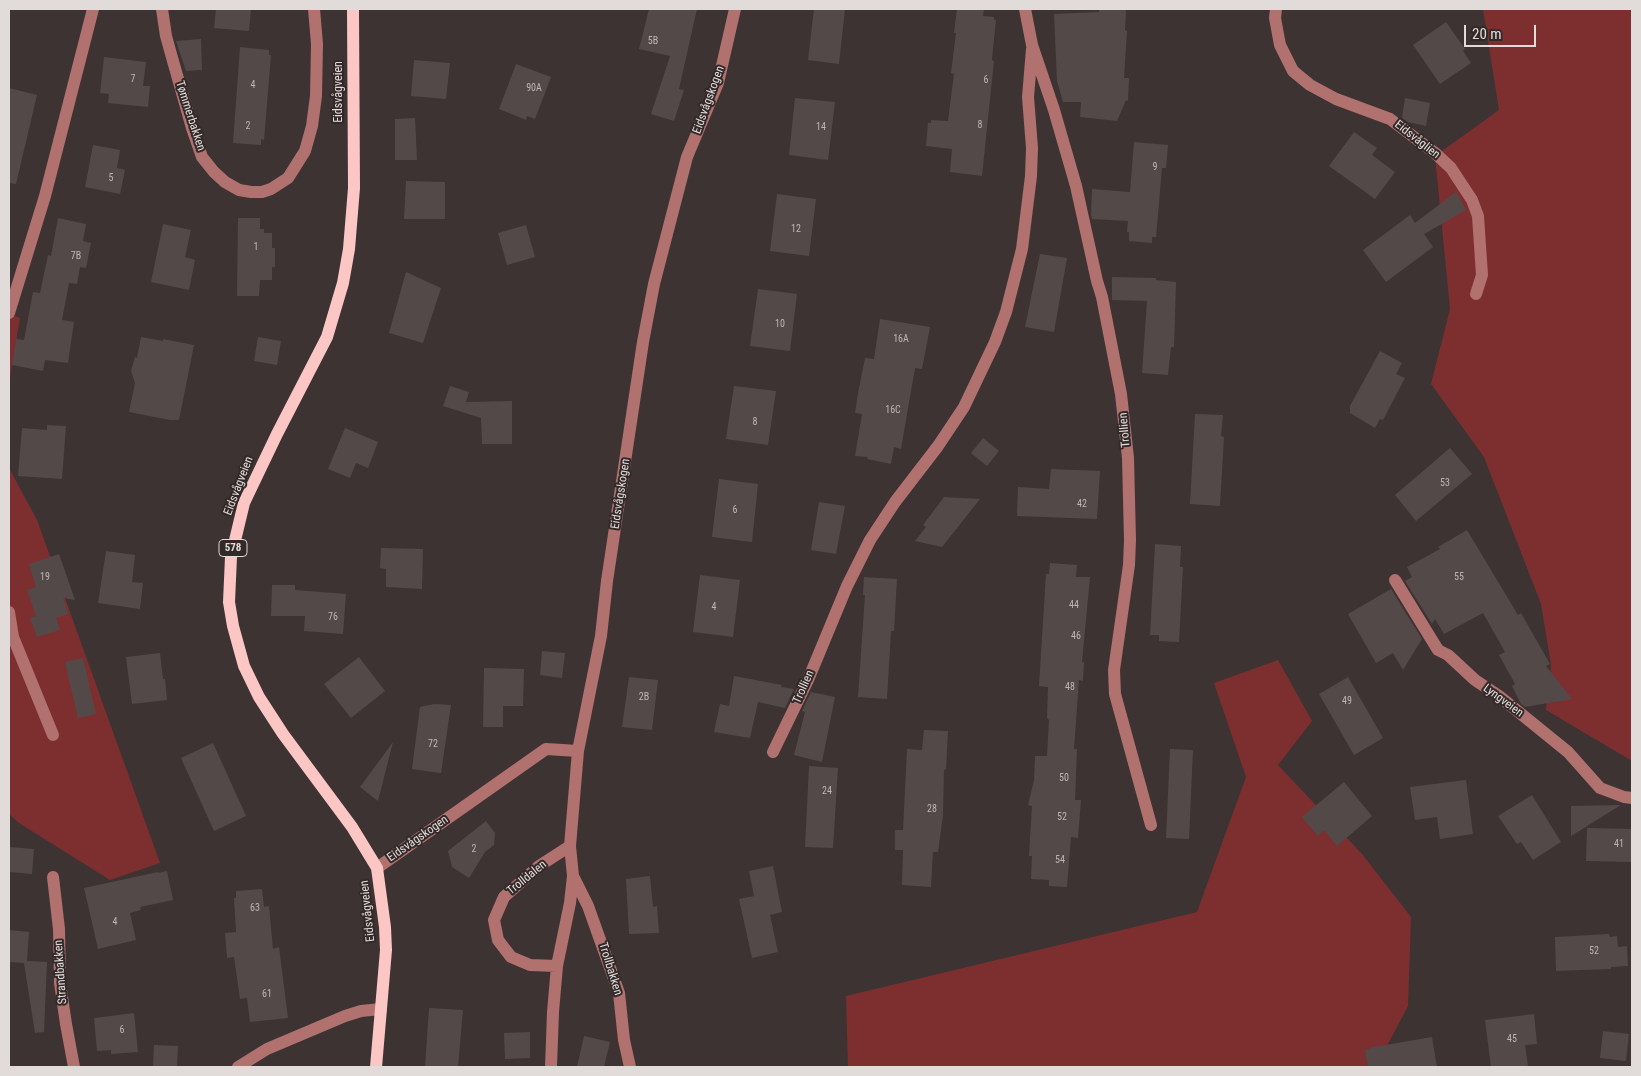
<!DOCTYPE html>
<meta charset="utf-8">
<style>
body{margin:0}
#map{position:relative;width:1641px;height:1076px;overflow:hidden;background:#3d3332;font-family:"Roboto Condensed",sans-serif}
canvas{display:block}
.frame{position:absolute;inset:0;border:10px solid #e1dbda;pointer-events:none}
.scale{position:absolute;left:1464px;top:25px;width:72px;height:22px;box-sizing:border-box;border:2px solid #e1dbda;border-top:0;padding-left:6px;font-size:15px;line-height:18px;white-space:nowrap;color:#e1dbda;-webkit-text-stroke:4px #322928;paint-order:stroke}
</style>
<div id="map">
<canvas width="1641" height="1076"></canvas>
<div class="frame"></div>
<div class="scale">20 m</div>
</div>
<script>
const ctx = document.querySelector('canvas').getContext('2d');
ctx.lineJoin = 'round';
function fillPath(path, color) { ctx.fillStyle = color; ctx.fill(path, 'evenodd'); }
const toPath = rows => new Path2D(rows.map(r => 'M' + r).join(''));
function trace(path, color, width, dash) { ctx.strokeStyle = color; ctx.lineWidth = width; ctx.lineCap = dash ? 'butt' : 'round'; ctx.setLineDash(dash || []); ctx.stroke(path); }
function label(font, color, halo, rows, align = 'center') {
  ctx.font = font + ' "Roboto Condensed",sans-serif'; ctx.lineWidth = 4; ctx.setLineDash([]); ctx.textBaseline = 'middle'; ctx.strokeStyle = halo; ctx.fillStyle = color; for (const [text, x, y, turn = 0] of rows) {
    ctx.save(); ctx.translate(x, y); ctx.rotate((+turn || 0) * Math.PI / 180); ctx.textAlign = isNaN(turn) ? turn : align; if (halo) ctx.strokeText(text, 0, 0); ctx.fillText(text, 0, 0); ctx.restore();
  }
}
const green = toPath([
 [1483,9,1632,9,1632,761,1546,710,1551,665,1541,604,1484,457,1431,384,1450,309,1435,156,1499,110],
 [9,314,20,318,9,383],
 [9,468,37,520,160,863,110,880,19,823,9,814],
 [1278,660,1312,721,1278,765,1362,854,1411,917,1408,1006,1379,1061,1371,1067,848,1067,846,996,1197,912,1246,777,1214,683]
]);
const building = toPath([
 [216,9,251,9,249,31,214,28],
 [649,9,697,9,679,89,684,90,674,121,651,114,670,56,639,49],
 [814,9,845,9,839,64,808,60],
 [957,9,984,9,983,16,994,17,994,20,996,20,992,58,992,60,994,61,982,176,950,172,952,149,926,146,928,123,931,123,931,120,948,121,954,74,951,73,956,33,954,33],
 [1099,9,1126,9,1125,30,1127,31,1124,78,1129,78,1128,101,1126,100,1117,121,1080,117,1081,102,1063,102,1057,81,1054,14,1099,12],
 [1446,22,1465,49,1463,51,1471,63,1440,84,1413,45],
 [201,39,202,70,186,71,176,41],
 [240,47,269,50,269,55,271,55,264,140,261,139,261,145,233,143],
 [104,57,146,62,143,86,150,86,148,107,108,103,109,94,100,93],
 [414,60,450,63,446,99,411,96],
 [516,64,551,77,535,119,527,116,526,120,499,109],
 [9,88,37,95,16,184,9,183],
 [795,98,835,102,828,160,789,155],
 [1405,98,1430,103,1426,126,1408,122,1402,118],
 [415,118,417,160,395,160,395,119],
 [1354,132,1377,148,1372,155,1395,172,1375,199,1329,166],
 [1134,142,1168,145,1166,168,1162,168,1156,237,1152,237,1152,243,1129,241,1129,232,1127,232,1128,221,1092,219,1091,214,1092,189,1130,192],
 [93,145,120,150,117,168,125,170,120,194,85,187],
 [406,181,445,182,445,219,404,219],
 [1456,192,1466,210,1424,234,1433,247,1386,282,1363,250,1410,215,1415,223],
 [777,194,816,199,809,256,770,251],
 [58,218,86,224,83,241,91,243,86,268,80,267,77,284,69,283,62,320,74,322,68,363,45,360,43,371,12,365,16,339,24,340,33,292,40,293,48,255,51,256],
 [238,218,260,218,260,229,264,229,264,233,272,233,272,248,275,248,275,267,272,267,272,280,260,280,259,296,237,296],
 [163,224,191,230,185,257,195,260,189,290,151,282],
 [526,225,535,257,507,265,498,233],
 [1040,254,1067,258,1054,332,1025,327],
 [406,272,441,288,423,343,389,333],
 [1112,277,1156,278,1156,280,1176,282,1174,347,1171,347,1168,375,1142,373,1147,301,1112,300],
 [758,289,797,294,790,351,750,346],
 [880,319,930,327,922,369,915,368,901,449,894,447,891,464,867,459,868,457,855,456,862,414,855,413,858,393,865,358,874,359],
 [141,337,163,341,163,339,194,345,179,420,170,420,129,412,135,383,131,371,135,357,137,358],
 [258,337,281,341,277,365,254,361],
 [1380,351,1402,363,1396,374,1405,378,1383,420,1380,419,1375,428,1350,413,1350,406],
 [450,386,469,392,466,402,512,401,512,444,482,444,481,418,443,406],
 [734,386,776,391,768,445,726,439],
 [1195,414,1223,415,1221,436,1224,437,1220,506,1190,504],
 [47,425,66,426,62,479,18,476,22,428,47,430],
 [345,428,378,442,368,468,356,463,350,478,328,469],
 [983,438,999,451,987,466,971,453],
 [1450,448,1472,474,1416,521,1395,495],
 [1051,469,1100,471,1097,519,1017,516,1018,487,1049,489],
 [719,479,758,484,752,542,712,537],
 [944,497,980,499,942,547,915,541,926,527,923,525],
 [819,502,845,506,836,554,811,550],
 [1467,530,1518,615,1521,613,1550,664,1546,666,1572,699,1525,707,1521,704,1512,686,1515,684,1499,655,1505,652,1483,613,1444,634,1435,619,1432,624,1405,581,1412,577,1407,567,1440,549,1438,547],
 [1155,544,1181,546,1180,567,1183,567,1179,642,1159,641,1159,635,1150,635],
 [381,548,423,549,422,589,386,587,386,569,380,568],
 [106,551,135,555,132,582,143,583,140,609,98,603],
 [59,554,75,600,63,598,68,614,56,618,60,630,37,637,30,618,36,616,27,590,36,587,29,564],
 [1050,563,1077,565,1076,577,1090,577,1082,662,1084,662,1083,681,1079,680,1074,749,1077,749,1075,800,1081,800,1078,838,1071,837,1067,887,1049,886,1049,880,1031,879,1032,856,1029,856,1032,806,1028,805,1034,780,1035,756,1047,756,1049,720,1047,718,1048,687,1039,686,1046,574,1049,574],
 [700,575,740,580,733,637,693,632],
 [864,577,897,579,894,631,891,631,887,699,858,697,865,595,863,595],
 [272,585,295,585,295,590,346,594,343,634,304,631,305,616,271,616],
 [1391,589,1422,639,1403,670,1393,653,1376,663,1348,614],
 [542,651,565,653,562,678,540,675],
 [160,653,163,679,165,679,167,700,132,704,126,657],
 [359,657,385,691,351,718,324,684],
 [83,658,96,714,78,718,65,662],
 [484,668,524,669,523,706,503,706,503,727,483,727],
 [734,676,782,685,781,687,794,689,785,708,758,702,750,738,714,732,720,704,729,706],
 [629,677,658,680,652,730,622,727],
 [1348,677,1383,738,1354,755,1319,694],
 [811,692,835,697,822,762,794,755,805,712,802,711],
 [434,704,451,705,441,773,412,769,420,707],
 [924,730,948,731,946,770,944,769,943,815,938,852,933,852,931,887,902,885,903,850,895,850,895,830,903,830,907,749,922,750],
 [393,742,378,801,360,787],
 [213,743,246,816,214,831,181,758],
 [1170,749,1193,750,1189,839,1166,838],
 [809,766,838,768,833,848,805,847],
 [1466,780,1473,834,1440,839,1437,817,1415,820,1410,787],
 [1344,782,1372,816,1337,846,1324,830,1318,836,1302,817],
 [1532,795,1561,842,1533,860,1521,842,1517,844,1498,816],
 [1621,805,1571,836,1571,806],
 [486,821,495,833,494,845,485,852,469,878,452,867,448,851],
 [1587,828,1632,829,1632,862,1586,861],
 [9,847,34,849,32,874,9,872],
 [773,866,782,912,770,915,778,952,752,958,739,899,754,896,749,871],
 [167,871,173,900,140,907,141,910,130,913,136,940,98,949,84,888,158,872,158,873],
 [650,876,653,907,657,906,659,933,629,934,626,879],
 [262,889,264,907,269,906,273,949,279,947,288,1018,250,1022,247,998,240,999,234,957,227,958,225,933,236,932,234,898,236,898,236,891],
 [9,930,29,932,27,961,47,962,44,1032,35,1033,24,963,9,962],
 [1609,934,1610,937,1617,936,1618,947,1627,946,1628,966,1611,967,1611,969,1556,971,1555,937],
 [429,1008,463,1010,458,1067,425,1067],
 [134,1013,138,1052,111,1054,111,1050,97,1051,94,1018],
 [1534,1014,1537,1044,1525,1045,1528,1066,1491,1067,1485,1020],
 [1603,1031,1629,1034,1626,1061,1600,1058],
 [530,1032,530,1058,505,1059,504,1033],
 [584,1036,610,1042,604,1067,577,1067],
 [1432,1037,1437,1067,1368,1067,1365,1050,1374,1047],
 [154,1045,178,1046,177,1067,153,1067]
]);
const minor = toPath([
 [162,9,166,36,171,54,192,128,202,157,214,172,225,182,239,190,251,192,262,192,271,189,288,178,305,151,312,126,316,96,317,44,314,9],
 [1025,9,1032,45,1054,110,1076,186,1097,281,1102,297,1121,394,1128,458,1130,540,1129,565,1114,670,1115,694,1151,825],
 [1276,9,1275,18,1280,45,1293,71,1310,85,1336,99,1390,119,1435,153,1451,168,1472,200,1478,216,1482,275,1476,294],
 [9,313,45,196,93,9],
 [1395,580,1438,650,1448,655,1475,680,1499,696,1568,752,1600,788,1624,797,1632,798],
 [9,612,13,637,53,735],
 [773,752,808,680,847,586,870,540,895,502,938,446,964,407,995,342,1006,312,1022,249,1031,176,1032,148,1028,97,1032,49],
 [377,868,546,749,578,751,601,636,607,581,643,342,654,284,687,157,718,83,735,9],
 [573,876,588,906,619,993,624,1040,630,1067],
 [53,877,59,929,60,983,66,1024,74,1067],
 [557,966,530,965,511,957,498,940,494,920,504,897,539,866,570,846],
 [238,1067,267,1049,345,1016,361,1011,381,1009],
 [551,1067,553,1012,557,966,570,903,573,876,570,846,578,751]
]);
const major = toPath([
 [353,9,354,188,349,249,343,283,327,337,277,434,244,503,231,557,229,602,233,626,244,666,259,697,283,734,352,827,377,868,385,927,386,950,376,1067]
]);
const numberNames = [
 ["5B",653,41],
 ["7",133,79],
 ["6",986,80],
 ["4",253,85],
 ["90A",534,88],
 ["8",980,125],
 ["2",248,126],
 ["14",821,127],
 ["9",1155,167],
 ["5",111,178],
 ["12",796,229],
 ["1",256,247],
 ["7B",76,256],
 ["10",780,324],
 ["16A",901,339],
 ["16C",893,410],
 ["8",755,422],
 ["53",1445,483],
 ["42",1082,504],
 ["6",735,510],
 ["19",45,577],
 ["55",1459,577],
 ["44",1074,605],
 ["4",714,607],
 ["76",333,617],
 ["46",1076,636],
 ["48",1070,687],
 ["2B",644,697],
 ["49",1347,701],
 ["72",433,744],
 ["50",1064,778],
 ["24",827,791],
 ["28",932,809],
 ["52",1062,817],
 ["41",1619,844],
 ["2",474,849],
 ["54",1060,860],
 ["63",255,908],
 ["4",115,922],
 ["52",1594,951],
 ["61",267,994],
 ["6",122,1030],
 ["45",1512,1039]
];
const shields = [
 [233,548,28]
];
const shieldNames = [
 ["578",233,548]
];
const streetNames = [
 ["Eidsvågveien",339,92,-90],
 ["Eidsvågskogen",709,100,-70],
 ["Tømmerbakken",190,116,72],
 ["Eidsvåglien",1417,140,38],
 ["Trollien",1125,430,-95],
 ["Eidsvågveien",239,486,-69],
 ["Eidsvågskogen",621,494,-81],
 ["Trollien",804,687,-66],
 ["Lyngveien",1503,701,36],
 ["Eidsvågskogen",418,839,-35],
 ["Trolldalen",527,878,-39],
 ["Eidsvågveien",368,911,-96],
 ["Trollbakken",610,969,73],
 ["Strandbakken",61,972,-94]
];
fillPath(green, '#7d2f30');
fillPath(building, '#544949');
trace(minor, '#b1716f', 12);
trace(major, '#fbc6c3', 12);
label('10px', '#beb6b6', null, numberNames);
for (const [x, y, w] of shields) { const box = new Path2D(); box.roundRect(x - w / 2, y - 8.5, w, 17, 4); ctx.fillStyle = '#322928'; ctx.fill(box); trace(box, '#e1dbda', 1); }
label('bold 11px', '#e1dbda', null, shieldNames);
label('12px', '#e1dbda', '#322928', streetNames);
</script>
